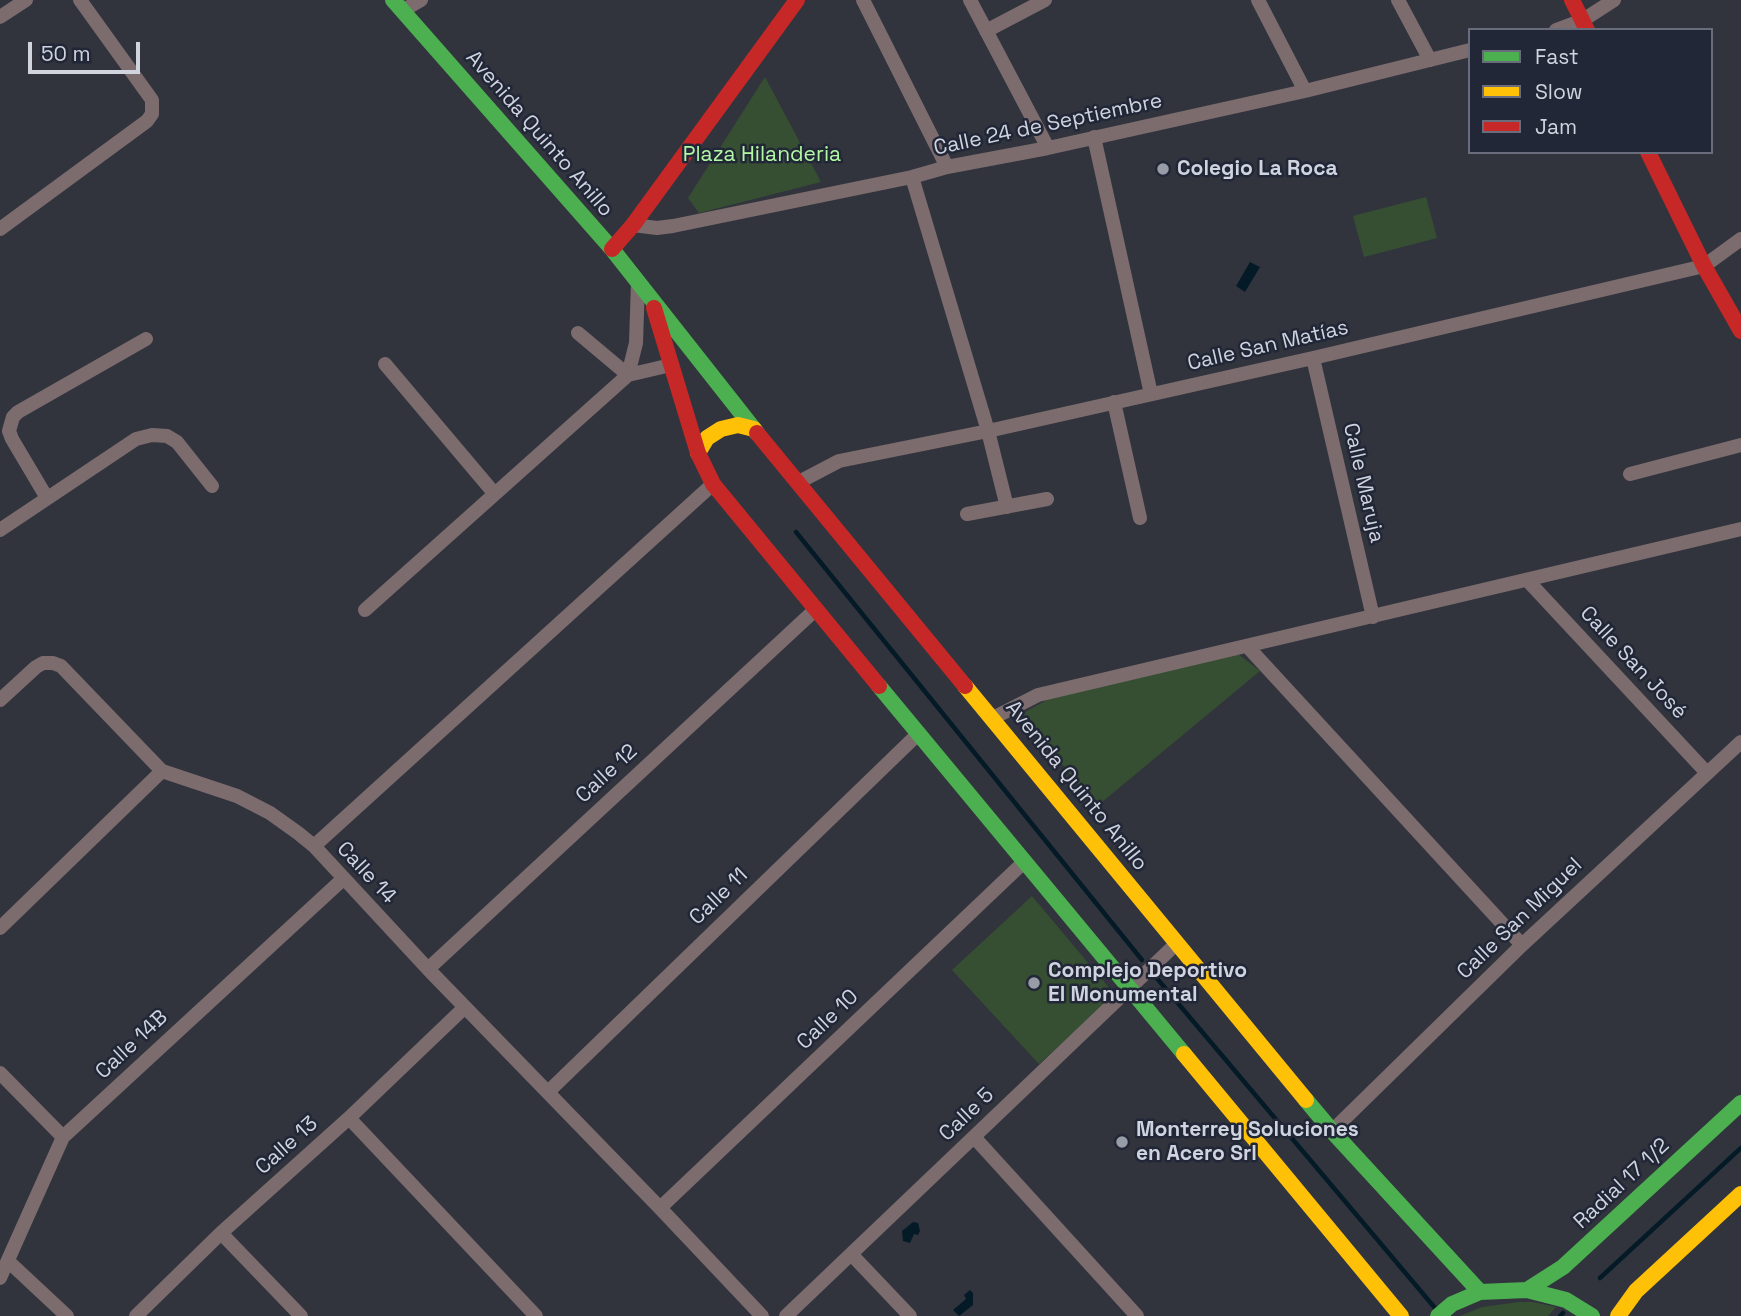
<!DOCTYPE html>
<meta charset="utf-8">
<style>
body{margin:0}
#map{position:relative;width:1741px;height:1316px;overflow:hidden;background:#31343d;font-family:"Space Grotesk",sans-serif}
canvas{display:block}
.legend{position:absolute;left:1468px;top:28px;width:245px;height:126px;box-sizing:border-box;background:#222738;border:2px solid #686c7b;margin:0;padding:9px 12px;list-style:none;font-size:21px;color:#d0d4df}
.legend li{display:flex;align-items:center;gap:14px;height:35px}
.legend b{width:35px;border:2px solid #686c7b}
.scale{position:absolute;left:28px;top:42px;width:112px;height:32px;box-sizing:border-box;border:4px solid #d0d4df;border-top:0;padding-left:9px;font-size:21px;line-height:24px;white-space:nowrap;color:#d0d4df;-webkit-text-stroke:5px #222738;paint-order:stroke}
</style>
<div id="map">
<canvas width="1741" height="1316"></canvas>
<ul class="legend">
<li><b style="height:9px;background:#4caf50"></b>Fast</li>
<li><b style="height:9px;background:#ffc107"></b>Slow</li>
<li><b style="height:9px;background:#c62828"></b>Jam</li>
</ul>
<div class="scale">50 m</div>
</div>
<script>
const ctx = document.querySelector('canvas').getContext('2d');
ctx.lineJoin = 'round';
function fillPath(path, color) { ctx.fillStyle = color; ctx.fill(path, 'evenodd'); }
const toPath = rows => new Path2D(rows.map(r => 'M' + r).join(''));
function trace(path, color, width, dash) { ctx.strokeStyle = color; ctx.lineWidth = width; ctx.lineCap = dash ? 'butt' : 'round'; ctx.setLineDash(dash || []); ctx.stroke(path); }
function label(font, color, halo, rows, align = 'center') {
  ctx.font = font + ' "Space Grotesk",sans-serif'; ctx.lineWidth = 5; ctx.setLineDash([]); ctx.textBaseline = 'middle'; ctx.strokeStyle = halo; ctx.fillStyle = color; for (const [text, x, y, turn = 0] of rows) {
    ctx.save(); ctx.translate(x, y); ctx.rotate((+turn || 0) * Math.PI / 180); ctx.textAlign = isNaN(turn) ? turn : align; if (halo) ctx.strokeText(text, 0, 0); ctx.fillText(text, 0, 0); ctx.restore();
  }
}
const green = toPath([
 [765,77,821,182,699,213,688,198],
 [1426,197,1437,238,1364,257,1353,216],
 [1238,654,1260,671,1096,807,1022,714,1057,694],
 [1032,896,1115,995,1039,1064,952,970],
 [1519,1302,1533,1302,1556,1307,1548,1316,1460,1316,1482,1307]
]);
const water = toPath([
 [1250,262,1260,267,1245,292,1236,286],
 [913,1222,918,1223,920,1231,918,1235,914,1234,910,1243,903,1241,902,1231],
 [970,1290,973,1293,973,1305,959,1316,953,1310,966,1299,964,1295]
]);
const stream = toPath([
 [796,532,1142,960],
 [1155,976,1435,1308],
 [1600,1278,1741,1148],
 [1560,1316,1563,1313]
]);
const street = toPath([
 [863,0,947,167],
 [970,0,1048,148],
 [1258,0,1305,91],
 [1398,0,1430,60],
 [402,11,421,0],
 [0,17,26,0],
 [1556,30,1583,20,1614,0],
 [986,31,1045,0],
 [1094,137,1151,394],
 [912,177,988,431,1007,507],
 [633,225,657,228,673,226,912,177,947,167,1048,148,1305,91,1470,50],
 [0,229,147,121,152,114,152,100,80,0],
 [578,333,628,375,671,365],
 [1313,358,1373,617],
 [385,364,494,493],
 [1114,402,1140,518],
 [1630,474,1741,445],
 [799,482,839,461,988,431,1313,358,1704,266,1741,239],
 [47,498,12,439,9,431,13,417,18,412,146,339],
 [967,514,1047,499],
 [0,530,136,439,152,435,167,436,177,442,212,486],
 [1528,581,1707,773],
 [365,610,628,375,636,343,638,282],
 [1247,646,1522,945],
 [0,700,36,667,43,663,53,663,61,666,162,771,237,796,270,813,298,833,314,846,428,969,660,1208,762,1316],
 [993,718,1038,695,1741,529],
 [314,846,713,484],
 [0,928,162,771],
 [428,969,815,610],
 [0,1073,63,1137],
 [548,1092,919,733],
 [349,1118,536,1316],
 [1332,1131,1522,945,1741,742],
 [974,1137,1137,1316],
 [660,1208,1024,862],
 [221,1233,301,1316],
 [852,1255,910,1316],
 [8,1261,67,1316],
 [0,1278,63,1137,343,879],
 [136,1316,221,1233,349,1118,465,1007],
 [786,1316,1177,943]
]);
const fast = toPath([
 [393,0,612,249,757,433],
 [879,686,1184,1054],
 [1306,1100,1332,1131,1480,1292],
 [1527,1290,1563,1267,1741,1103],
 [1438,1316,1452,1304,1480,1292,1527,1290,1566,1300,1592,1316]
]);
const slow = toPath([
 [698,453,707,438,721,429,738,425,754,429],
 [965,686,1306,1100],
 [1184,1054,1401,1316],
 [1618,1316,1636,1291,1741,1194]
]);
const jam = toPath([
 [1572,0,1587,30],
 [1648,152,1704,266,1741,331],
 [612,249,633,225,797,0],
 [654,308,698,453,713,484,879,686],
 [757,433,965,686]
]);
const markers = [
 [1163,169,7,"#989ca6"],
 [1034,983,7,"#989ca6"],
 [1122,1142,7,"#989ca6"]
];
const streetNames = [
 ["Calle 24 de Septiembre",1048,125,-12],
 ["Avenida Quinto Anillo",539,134,49],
 ["Calle San Matías",1268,346,-13],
 ["Calle Maruja",1363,483,77],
 ["Calle San José",1633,663,47],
 ["Calle 12",607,774,-43],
 ["Avenida Quinto Anillo",1076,786,51],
 ["Calle 14",366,873,47],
 ["Calle 11",719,897,-44],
 ["Calle San Miguel",1520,919,-44],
 ["Calle 10",828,1020,-44],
 ["Calle 14B",132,1045,-43],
 ["Calle 5",967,1115,-44],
 ["Calle 13",287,1146,-42],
 ["Radial 17 1/2",1622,1184,-43]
];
const parkNames = [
 ["Plaza Hilanderia",762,155]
];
const poiNames = [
 ["Colegio La Roca",1177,169],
 ["Complejo Deportivo",1048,971],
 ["El Monumental",1048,995],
 ["Monterrey Soluciones",1136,1130],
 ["en Acero Srl",1136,1154]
];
fillPath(green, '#364f32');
fillPath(water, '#041b27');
trace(stream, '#041b27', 4.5);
trace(street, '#7c6c6e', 14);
trace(fast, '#4caf50', 16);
trace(slow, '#ffc107', 16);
trace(jam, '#c62828', 16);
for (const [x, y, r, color] of markers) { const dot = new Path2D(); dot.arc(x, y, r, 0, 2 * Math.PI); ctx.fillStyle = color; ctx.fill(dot); trace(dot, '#222738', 2.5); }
label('21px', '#d0d4df', '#222738', streetNames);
label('21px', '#b3f8a3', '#222738', parkNames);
label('bold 21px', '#d0d4df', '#222738', poiNames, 'left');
</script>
